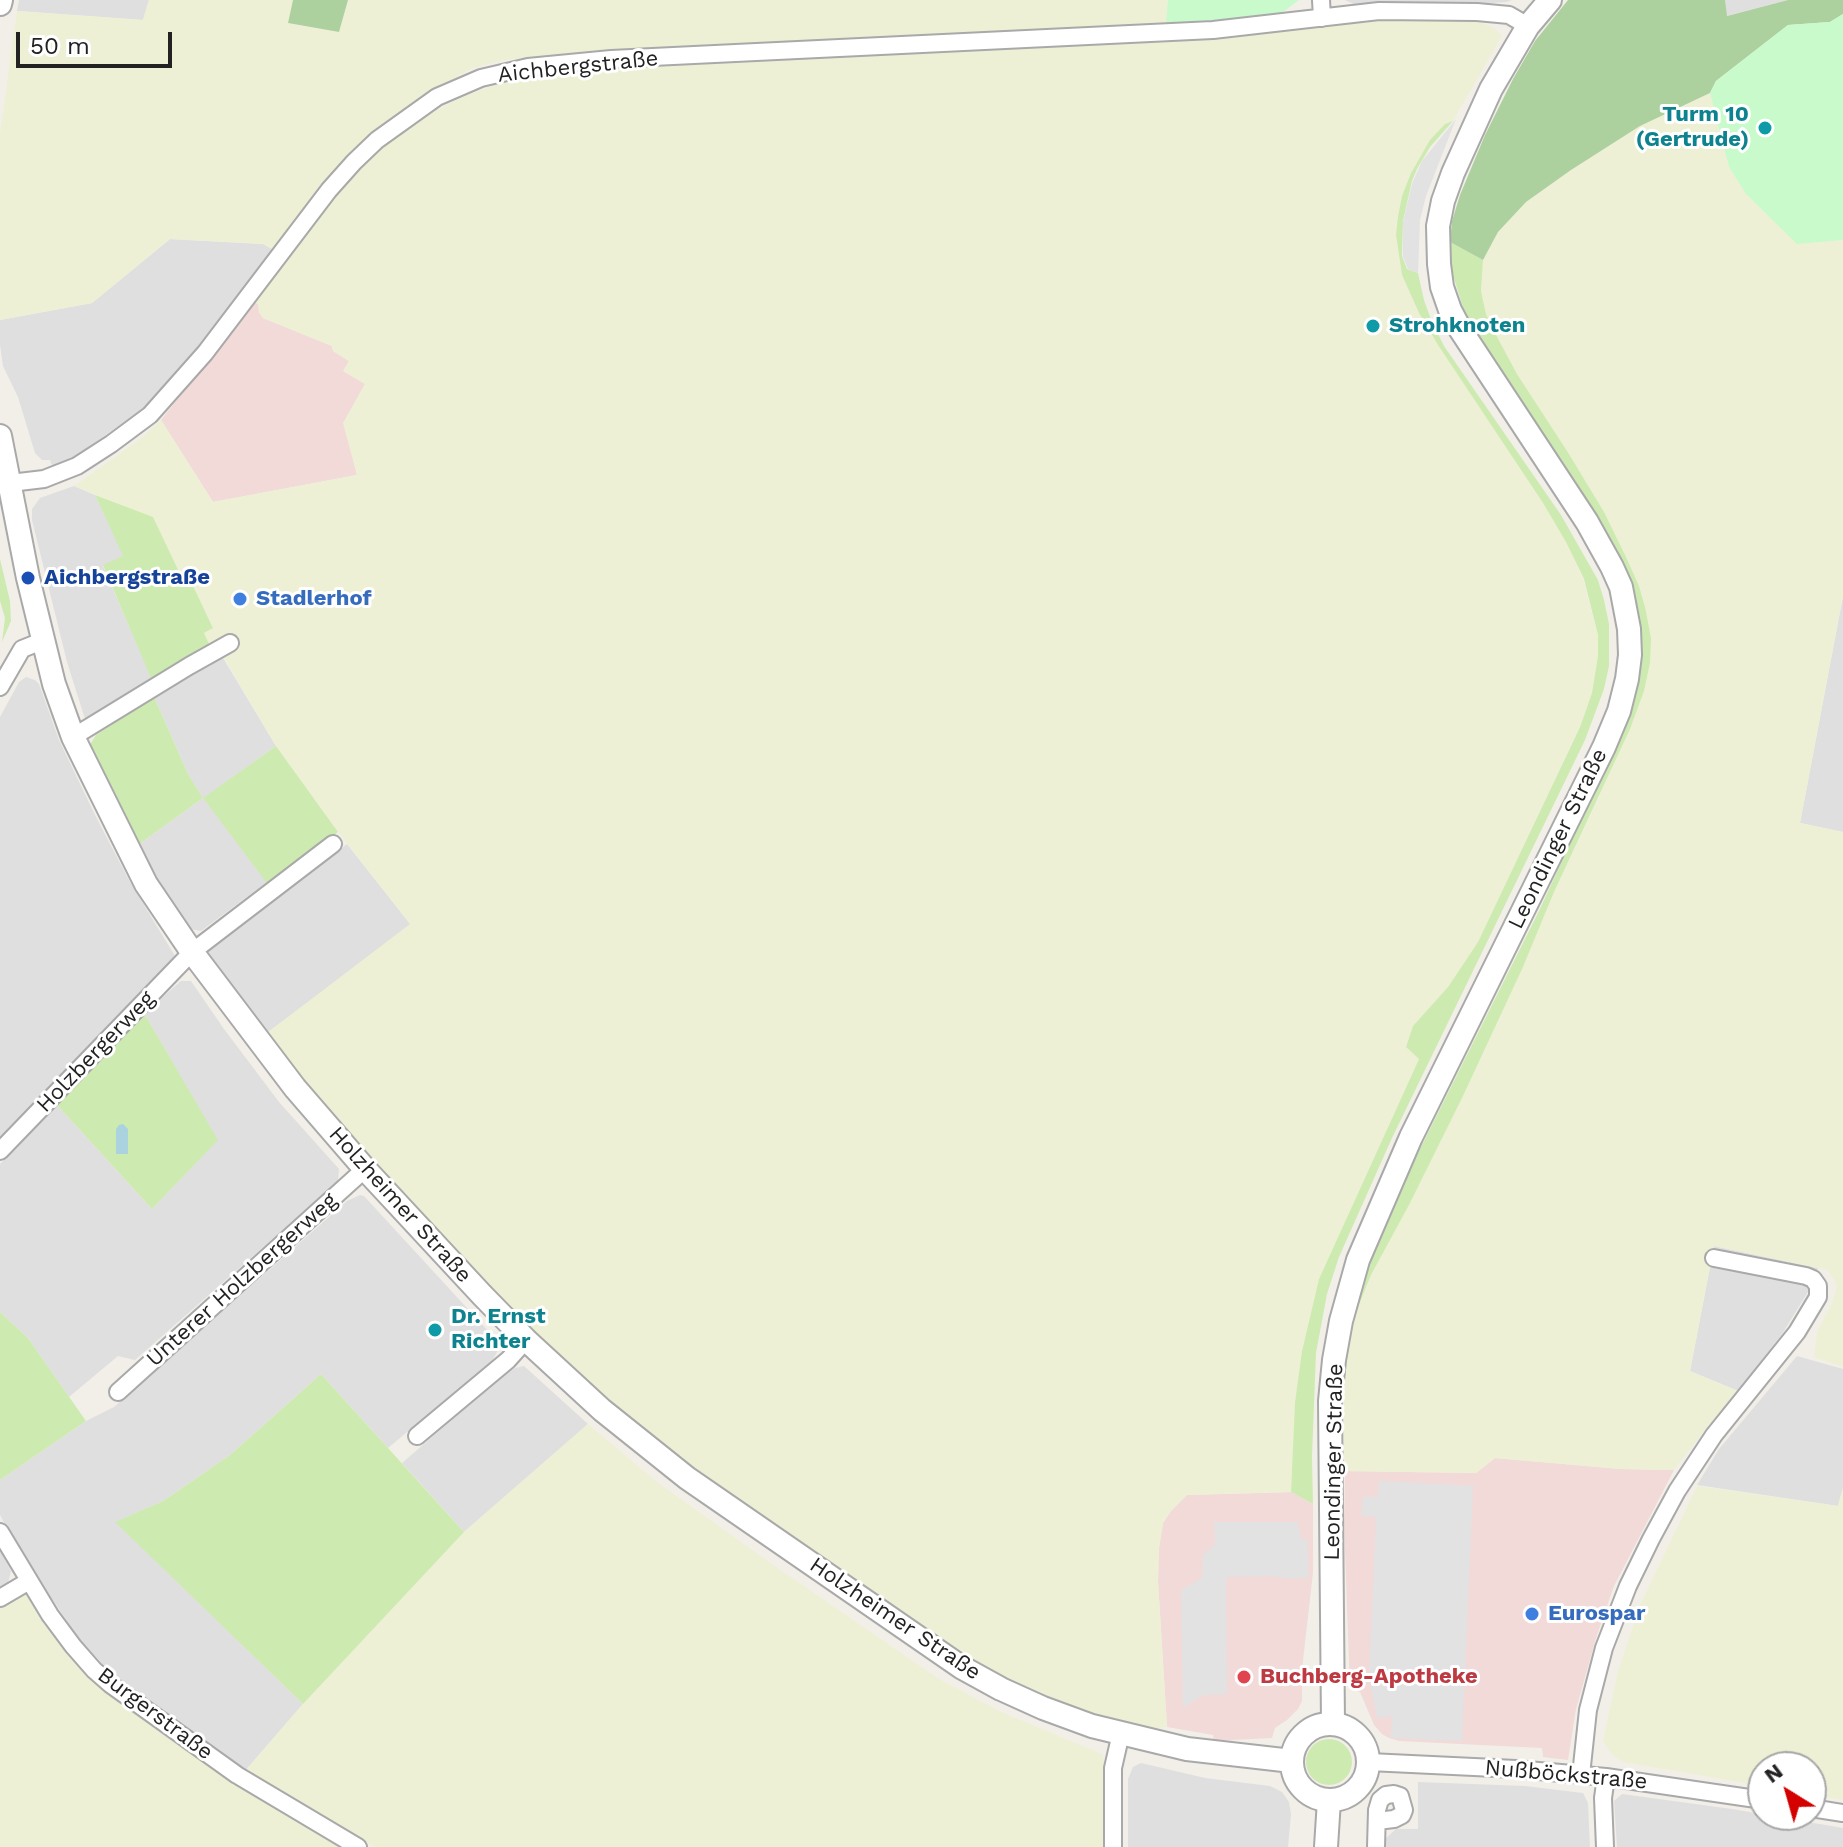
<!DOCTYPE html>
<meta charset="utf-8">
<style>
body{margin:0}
#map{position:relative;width:1843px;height:1847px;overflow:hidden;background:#f2efe9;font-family:"Work Sans",sans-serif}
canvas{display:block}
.north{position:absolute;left:1747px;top:1751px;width:80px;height:80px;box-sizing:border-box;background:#fff;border:2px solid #a7a7a7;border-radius:50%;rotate:323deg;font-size:22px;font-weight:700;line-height:32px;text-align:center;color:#222}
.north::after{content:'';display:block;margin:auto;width:28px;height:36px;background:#d40000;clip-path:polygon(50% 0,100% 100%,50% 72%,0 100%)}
.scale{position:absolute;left:16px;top:32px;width:156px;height:36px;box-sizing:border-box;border:4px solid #222;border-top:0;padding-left:10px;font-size:24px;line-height:28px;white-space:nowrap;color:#222;-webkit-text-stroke:6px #fff;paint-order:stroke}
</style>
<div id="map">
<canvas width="1843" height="1847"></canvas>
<div class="north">N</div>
<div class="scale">50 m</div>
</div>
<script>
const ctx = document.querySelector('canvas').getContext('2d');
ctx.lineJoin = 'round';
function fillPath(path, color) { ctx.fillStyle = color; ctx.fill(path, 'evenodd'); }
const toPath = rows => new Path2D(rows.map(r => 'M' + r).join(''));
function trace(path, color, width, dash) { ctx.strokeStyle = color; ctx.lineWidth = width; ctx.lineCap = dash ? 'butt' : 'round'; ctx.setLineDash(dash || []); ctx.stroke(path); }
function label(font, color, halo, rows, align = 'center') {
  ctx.font = font + ' "Work Sans",sans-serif'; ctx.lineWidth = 6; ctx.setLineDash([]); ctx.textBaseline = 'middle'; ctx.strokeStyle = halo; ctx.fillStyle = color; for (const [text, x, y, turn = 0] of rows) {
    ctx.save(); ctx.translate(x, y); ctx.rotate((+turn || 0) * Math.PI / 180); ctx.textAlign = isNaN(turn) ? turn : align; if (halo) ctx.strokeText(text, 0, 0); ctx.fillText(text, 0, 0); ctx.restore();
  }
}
const residential = toPath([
 [19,0,149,0,143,20,17,11],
 [1345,0,1512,0,1506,2,1479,4,1356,5],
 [1725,0,1788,0,1726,16],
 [170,239,263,244,274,250,168,384,139,412,72,458,52,466,50,460,42,460,35,453,18,397,3,366,0,345,0,320,92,303],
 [74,486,95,495,124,556,103,566,152,679,85,719,67,662,32,520,32,509,40,498],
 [1843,596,1843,832,1800,823],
 [223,658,276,746,204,798,267,882,201,931,190,929,166,893,138,845,203,798,188,774,154,697,191,673],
 [26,677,35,680,39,684,59,740,95,815,130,882,175,956,172,961,0,1140,0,717,19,682],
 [347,844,411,925,267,1033,206,953],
 [181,981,191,981,224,1029,279,1102,339,1169,338,1181,135,1360,118,1356,69,1397,28,1338,0,1312,0,1164,57,1105,152,1209,217,1140,144,1013],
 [360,1195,364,1196,501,1345,492,1361,388,1448,321,1374,230,1455,163,1501,116,1522,303,1704,245,1771,143,1699,112,1674,80,1640,19,1551,0,1515,0,1480,86,1421,114,1407,347,1201],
 [1714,1246,1818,1268,1808,1292,1782,1334,1738,1391,1690,1371],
 [1797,1356,1843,1369,1843,1488,1838,1506,1697,1485,1719,1449],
 [524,1366,588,1424,464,1532,402,1463,501,1377,515,1368],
 [0,1551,11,1571,7,1587,0,1591],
 [1141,1763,1205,1778,1270,1786,1282,1792,1289,1802,1291,1814,1288,1847,1128,1847,1128,1779,1133,1767],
 [1418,1782,1525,1786,1583,1793,1588,1803,1590,1847,1383,1847,1384,1840,1396,1829,1418,1829],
 [1622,1794,1732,1809,1843,1828,1843,1847,1617,1847,1614,1801]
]);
const commercial = toPath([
 [254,302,258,304,259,312,263,318,332,346,333,351,349,361,344,371,365,384,344,423,357,475,213,502,161,420],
 [1495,1458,1621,1469,1674,1470,1614,1586,1597,1635,1576,1709,1568,1760,1543,1757,1542,1748,1399,1741,1389,1738,1382,1734,1374,1725,1360,1692,1350,1689,1344,1522,1345,1471,1476,1473],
 [1291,1492,1313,1504,1313,1573,1302,1669,1302,1701,1298,1709,1287,1720,1275,1728,1272,1738,1214,1741,1213,1735,1167,1727,1158,1582,1159,1548,1163,1523,1171,1511,1187,1495]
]);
const farmland = toPath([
 [149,0,293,0,288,23,339,32,348,0,1168,0,1166,23,593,51,505,60,470,69,397,113,351,153,321,188,274,250,263,244,170,239,92,303,0,320,0,133,17,11,143,20],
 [1436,18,1480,22,1494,28,1502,36,1453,121,1445,124,1422,154,1411,173,1402,196,1398,216,1396,235,1402,275,1419,313,1438,345,1543,503,1566,542,1583,579,1598,636,1598,656,1592,693,1580,726,1478,942,1448,987,1413,1026,1406,1047,1419,1059,1319,1279,1302,1351,1295,1402,1291,1492,1187,1495,1171,1511,1163,1523,1159,1548,1158,1582,1167,1727,1148,1729,1091,1714,1035,1692,982,1666,920,1626,694,1469,642,1428,558,1355,489,1287,374,1161,282,1053,267,1033,410,924,338,832,276,746,224,658,209,644,203,633,213,627,186,572,180,575,153,518,74,486,139,440,161,420,213,502,357,475,343,423,365,384,343,371,349,361,333,351,332,346,263,318,259,312,258,304,254,302,335,196,368,160,394,138,428,115,462,97,500,83,541,74,591,68,1024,46,1363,20],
 [1710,93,1729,167,1746,194,1797,243,1843,240,1843,596,1800,823,1843,832,1843,1367,1814,1357,1817,1332,1832,1303,1837,1286,1828,1270,1714,1246,1690,1371,1738,1391,1711,1422,1674,1470,1621,1469,1495,1458,1476,1473,1345,1471,1343,1433,1344,1386,1347,1352,1354,1317,1371,1275,1409,1205,1463,1096,1523,967,1554,892,1598,799,1644,691,1645,607,1639,586,1604,512,1569,454,1517,374,1495,333,1486,314,1481,291,1483,260,1498,232,1526,202,1571,170,1640,126],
 [588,1424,657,1482,772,1564,939,1679,999,1711,1102,1754,1105,1765,1106,1847,375,1847,347,1833,245,1771,303,1704,464,1532],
 [1697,1486,1838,1506,1843,1488,1843,1800,1811,1794,1811,1767,1763,1767,1763,1786,1623,1762,1611,1754,1603,1741,1618,1671,1640,1605],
 [25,1593,59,1643,90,1678,133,1712,190,1751,313,1832,340,1847,0,1847,0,1607]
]);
const grass = toPath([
 [1453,121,1430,147,1417,169,1412,181,1403,221,1402,256,1407,269,1418,273,1424,300,1432,322,1444,346,1561,515,1598,580,1604,600,1609,624,1609,666,1604,689,1585,740,1392,1138,1339,1257,1327,1294,1316,1353,1312,1457,1313,1504,1291,1492,1295,1402,1302,1351,1319,1279,1419,1059,1406,1047,1413,1026,1448,987,1478,942,1580,727,1592,693,1598,656,1598,635,1584,579,1566,542,1543,503,1438,345,1419,313,1402,275,1396,235,1398,216,1402,196,1411,173,1430,140,1445,124],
 [1450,242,1483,260,1481,291,1486,314,1495,333,1517,374,1569,454,1604,512,1626,557,1639,586,1645,607,1651,638,1650,663,1644,691,1630,729,1554,892,1523,967,1463,1096,1409,1205,1371,1275,1354,1317,1363,1277,1403,1183,1539,911,1628,717,1637,686,1641,658,1639,616,1635,598,1622,561,1602,526,1466,317,1452,272],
 [95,495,153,517,180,574,186,571,213,628,204,633,209,644,153,683,103,565,123,556],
 [0,559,10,601,11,621,2,642,5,618,0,601],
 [154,697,188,774,203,798,276,746,338,832,269,886,203,798,138,845,91,750,91,743,96,735],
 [144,1013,218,1140,152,1209,57,1105],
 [0,1312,28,1338,86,1421,0,1480],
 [321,1374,464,1532,303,1704,115,1522,163,1501,230,1455],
 '1306 1762a23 23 0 1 1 46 0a23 23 0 1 1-46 0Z'
]);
const forest = toPath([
 [293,0,348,0,339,32,288,23],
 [1568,0,1725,0,1727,16,1788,0,1843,0,1843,14,1830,22,1788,25,1716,81,1710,93,1640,126,1571,170,1526,202,1498,232,1483,260,1450,242,1452,221,1460,195,1485,135,1513,79,1535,41]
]);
const park = toPath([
 [1168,0,1299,0,1283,12,1268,16,1166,23],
 [1843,14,1843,240,1797,244,1746,194,1729,167,1710,93,1716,81,1788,25,1830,22]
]);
const parking = toPath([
 [1456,119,1426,196,1420,220,1418,273,1408,269,1403,257,1403,222,1412,184,1422,161],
 [1379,1481,1473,1486,1462,1741,1391,1738,1392,1716,1377,1718,1369,1677,1376,1517,1361,1516,1363,1497,1378,1497],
 [1214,1522,1298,1522,1301,1539,1307,1539,1309,1577,1294,1579,1270,1576,1226,1577,1227,1694,1203,1695,1183,1708,1181,1590,1202,1578,1203,1555,1215,1544]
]);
const water = toPath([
 [123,1124,128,1129,128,1154,116,1154,116,1129,119,1125]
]);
const minor = toPath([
 [1321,0,1322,18],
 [2,484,44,479,77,466,111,444,150,415,205,353,329,190,354,162,377,140,437,97,481,78,528,67,611,59,1213,30,1379,11,1477,12,1509,15,1528,26],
 [0,687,22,649,42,641],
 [73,737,189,666,230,643],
 [0,1151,192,952,333,844],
 [118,1392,365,1169],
 [417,1436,508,1360,526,1340],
 [0,1532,50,1615,73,1646,94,1670,110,1684,237,1775,358,1847],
 [0,1598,29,1581],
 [1369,1762,1516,1769,1606,1777,1763,1800],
 [1581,1775,1588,1710,1604,1648,1628,1586,1651,1539,1677,1491,1714,1435,1797,1332,1818,1297,1818,1286,1813,1279,1806,1276,1714,1258],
 [1811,1808,1843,1813],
 [1113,1847,1113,1768,1121,1733],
 [1376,1847,1377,1810,1380,1800,1386,1795,1394,1794,1400,1796,1404,1810,1402,1815,1394,1819,1377,1821],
 [1605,1847,1603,1798,1606,1777]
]);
const tertiary = toPath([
 [0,4,1,0],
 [0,436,28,578,54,684,73,737,146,884,192,952,295,1088,365,1169,482,1295,526,1340,602,1410,687,1478,961,1667,1001,1689,1043,1708,1092,1726,1187,1749,1292,1761],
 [1333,1723,1330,1401,1334,1360,1341,1321,1358,1260,1411,1137,1604,747,1619,711,1627,679,1630,655,1629,629,1621,587,1612,567,1587,522,1460,329,1450,310,1442,287,1439,264,1438,226,1443,201,1453,173,1491,89,1528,26,1550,0],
 '1292 1762a38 38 0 1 1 76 0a38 38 0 1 1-76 0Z',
 [1326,1847,1329,1800]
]);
const markers = [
 [1765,128,8,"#0f9aa8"],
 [1373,326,8,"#0f9aa8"],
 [28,578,8,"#1a4fb4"],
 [240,599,8,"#3f7fe0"],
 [435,1330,8,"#0f9aa8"],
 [1532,1614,8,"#3f7fe0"],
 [1244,1677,8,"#e0444e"]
];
const streetNames = [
 ["Aichbergstraße",578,67,-6],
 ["Leondinger Straße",1558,839,-64],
 ["Holzbergerweg",96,1052,-46],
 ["Holzheimer Straße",400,1205,48],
 ["Unterer Holzbergerweg",242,1280,-42],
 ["Leondinger Straße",1334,1462,-89],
 ["Holzheimer Straße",895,1619,34],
 ["Burgerstraße",155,1714,37],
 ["Nußböckstraße",1566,1775,5]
];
const cultureNames = [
 ["Turm 10",1749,115,"right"],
 ["(Gertrude)",1749,140,"right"],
 ["Strohknoten",1389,326],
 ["Dr. Ernst",451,1317],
 ["Richter",451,1342]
];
const transitNames = [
 ["Aichbergstraße",44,578]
];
const shopNames = [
 ["Stadlerhof",256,599],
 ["Eurospar",1548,1614]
];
const healthNames = [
 ["Buchberg-Apotheke",1260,1677]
];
fillPath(residential, '#e0dfdf');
fillPath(commercial, '#f2dad9');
fillPath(farmland, '#eef0d5');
fillPath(grass, '#cdebb0');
fillPath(forest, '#add19e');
fillPath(park, '#c8facc');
fillPath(parking, '#e2e2e2');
fillPath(water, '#aad3df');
trace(minor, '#a9a9a9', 20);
trace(tertiary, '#a9a9a9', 26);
trace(minor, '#fff', 16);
trace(tertiary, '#fff', 22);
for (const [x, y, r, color] of markers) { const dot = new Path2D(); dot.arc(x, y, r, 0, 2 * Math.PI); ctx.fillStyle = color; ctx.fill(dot); trace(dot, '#fff', 3); }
label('22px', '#222', '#fff', streetNames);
label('bold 22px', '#0d838f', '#fff', cultureNames, 'left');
label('bold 22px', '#164399', '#fff', transitNames, 'left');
label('bold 22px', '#366cbe', '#fff', shopNames, 'left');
label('bold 22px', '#be3a42', '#fff', healthNames, 'left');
</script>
